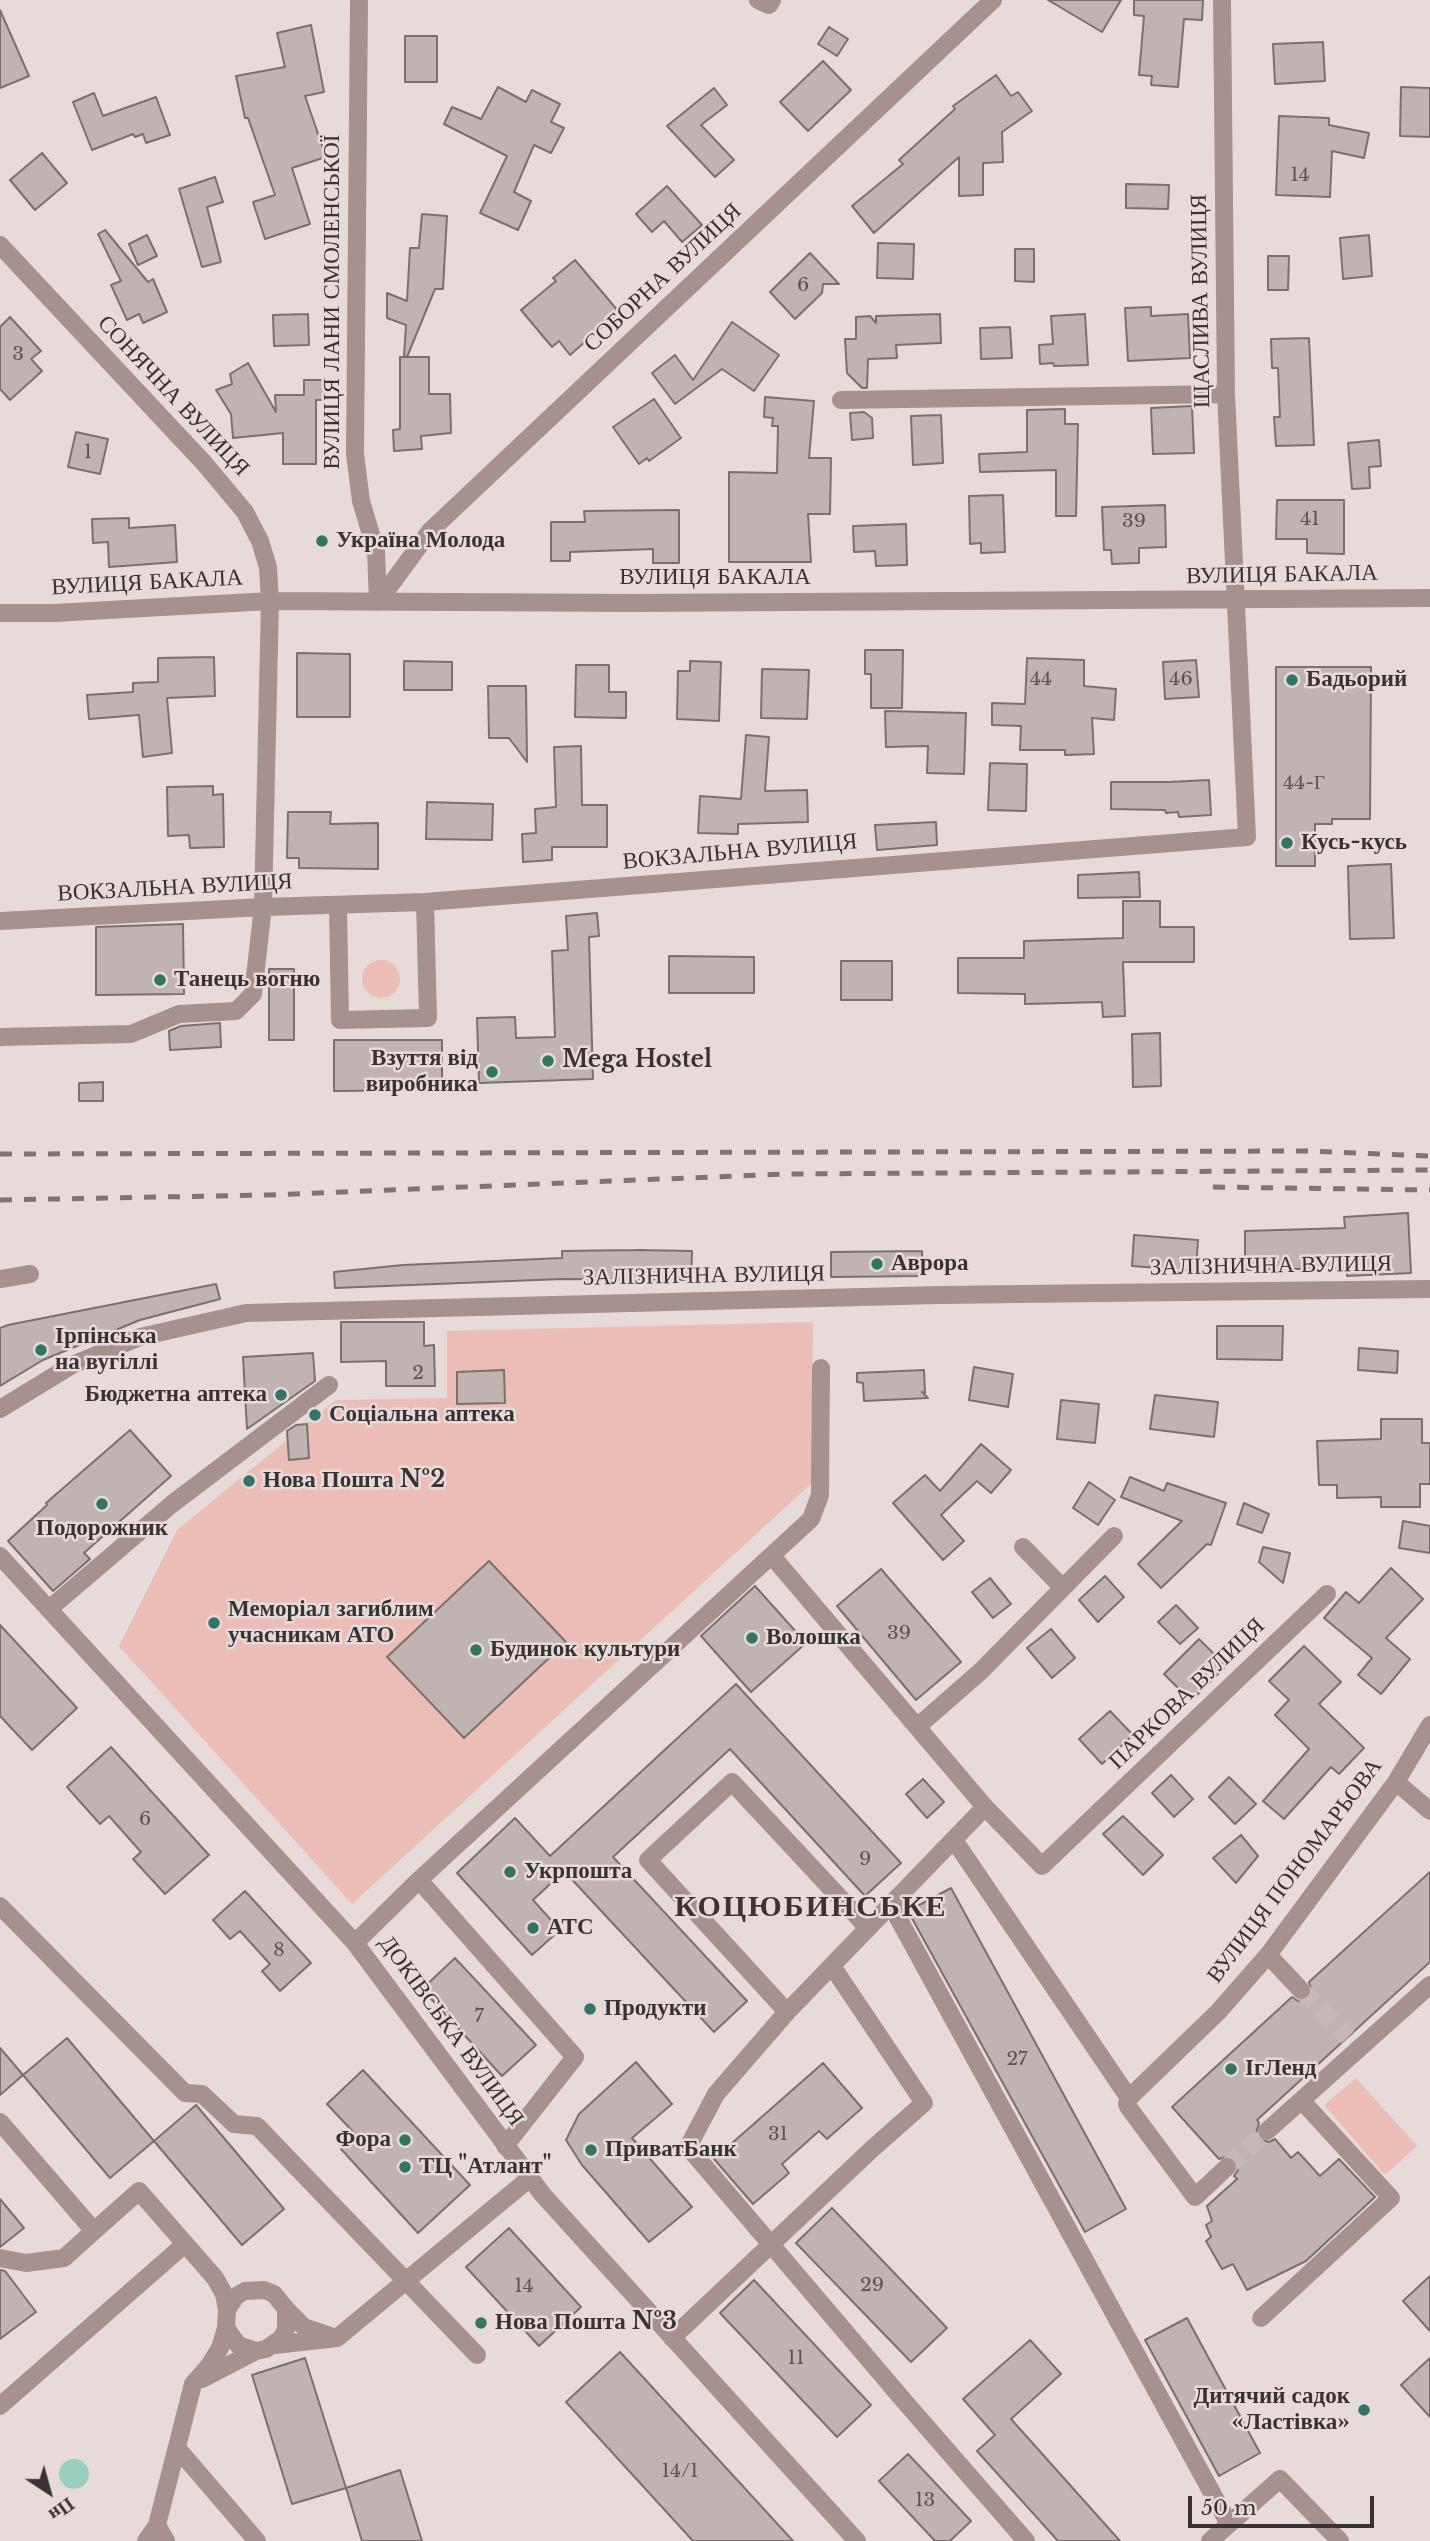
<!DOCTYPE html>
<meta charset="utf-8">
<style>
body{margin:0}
#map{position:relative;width:1430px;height:2541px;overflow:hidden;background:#e7dbda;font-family:"Libre Baskerville",serif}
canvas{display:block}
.north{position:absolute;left:14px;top:2457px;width:70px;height:70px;-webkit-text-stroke:5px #e7dbda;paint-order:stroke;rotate:144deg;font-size:19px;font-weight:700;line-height:28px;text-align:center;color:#383332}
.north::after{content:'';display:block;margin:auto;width:24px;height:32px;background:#383332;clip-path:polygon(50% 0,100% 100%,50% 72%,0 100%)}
.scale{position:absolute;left:1188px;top:2496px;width:186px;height:32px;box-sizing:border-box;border:4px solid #383332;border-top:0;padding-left:9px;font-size:21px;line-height:24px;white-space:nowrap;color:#383332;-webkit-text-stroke:5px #e7dbda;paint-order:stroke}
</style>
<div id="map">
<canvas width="1430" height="2541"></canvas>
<div class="north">Пн</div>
<div class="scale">50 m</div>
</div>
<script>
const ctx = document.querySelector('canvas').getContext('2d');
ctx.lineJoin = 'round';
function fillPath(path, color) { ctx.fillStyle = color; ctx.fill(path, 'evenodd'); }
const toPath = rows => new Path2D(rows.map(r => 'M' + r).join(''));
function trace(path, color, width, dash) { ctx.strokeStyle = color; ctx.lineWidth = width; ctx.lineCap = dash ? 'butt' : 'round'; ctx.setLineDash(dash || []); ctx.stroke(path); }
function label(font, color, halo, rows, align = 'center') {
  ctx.font = font + ' "Libre Baskerville",serif'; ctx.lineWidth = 5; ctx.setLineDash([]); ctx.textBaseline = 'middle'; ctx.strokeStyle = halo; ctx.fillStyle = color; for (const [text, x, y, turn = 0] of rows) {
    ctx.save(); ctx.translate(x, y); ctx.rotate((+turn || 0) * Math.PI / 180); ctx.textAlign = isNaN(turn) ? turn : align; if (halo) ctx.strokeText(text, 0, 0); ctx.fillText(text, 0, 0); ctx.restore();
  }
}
const green = toPath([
 '362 979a19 19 0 1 1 38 0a19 19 0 1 1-38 0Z',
 [813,1322,812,1483,352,1904,119,1646,177,1530,336,1400,447,1398,447,1331],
 [1356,2078,1417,2146,1385,2175,1324,2105]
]);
const water = toPath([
 '59 2474a15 15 0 1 1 30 0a15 15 0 1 1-30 0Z'
]);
const building = toPath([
 [1048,0,1121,0,1102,32,1048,0],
 [1134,0,1203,0,1202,20,1184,19,1178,87,1151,85,1152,76,1139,75,1144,16,1134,15,1134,0],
 [0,10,29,76,0,88,0,10],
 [311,25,324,92,305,96,326,157,292,168,310,224,265,239,253,202,275,195,248,118,245,118,236,76,285,67,277,33,311,25],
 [829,27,848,39,837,56,818,44,829,27],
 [405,36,437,36,437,82,405,82,405,36],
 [1323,42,1325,81,1275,84,1273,44,1323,42],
 [823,61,851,90,808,131,780,102,823,61],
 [996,75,1011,96,1018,92,1032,111,1002,132,1003,162,983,163,983,195,959,196,959,157,874,233,852,206,903,164,899,160,955,109,953,106,996,75],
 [498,87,526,102,532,90,560,104,551,122,564,128,551,153,534,145,514,192,531,201,518,230,480,213,507,156,444,124,452,107,481,119,498,87],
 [1401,87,1430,88,1430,137,1400,136,1401,87],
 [714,88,727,105,701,125,734,160,715,177,667,126,714,88],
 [94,93,103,116,156,97,170,135,146,143,143,134,135,137,133,134,92,150,73,102,94,93],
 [1279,116,1329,118,1329,125,1369,133,1364,158,1332,151,1330,197,1276,195,1279,116],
 [42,153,67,183,35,210,10,180,42,153],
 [215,177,223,202,207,207,221,262,202,267,179,189,215,177],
 [1126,184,1169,185,1168,209,1126,208,1126,184],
 [667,186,702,225,682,242,664,221,652,232,636,214,667,186],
 [422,214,447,216,443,289,435,289,407,357,404,356,406,325,387,318,387,293,407,301,410,248,419,248,422,214],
 [105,230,148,282,153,279,167,312,143,323,139,314,127,320,111,285,121,281,98,234,105,230],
 [147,235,157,256,138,265,129,244,147,235],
 [1369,235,1372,276,1343,279,1340,238,1369,235],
 [878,243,914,244,913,279,877,278,878,243],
 [1015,249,1034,249,1034,282,1015,281,1015,249],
 [810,253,839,284,823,284,822,293,795,319,770,292,810,253],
 [1268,256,1289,256,1288,290,1268,290,1268,256],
 [575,260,619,312,570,355,559,341,552,347,521,310,556,281,553,278,575,260],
 [1151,307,1151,316,1188,314,1190,358,1128,361,1125,308,1151,307],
 [308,314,309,345,274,346,273,315,308,314],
 [940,314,941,343,896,345,897,358,868,359,867,388,862,388,847,373,845,339,856,339,856,317,870,316,876,323,876,316,940,314],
 [1085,314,1088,365,1054,366,1053,363,1040,364,1039,345,1053,344,1051,316,1085,314],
 [10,317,41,351,31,359,42,371,10,400,0,389,0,327,10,317],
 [732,322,779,355,754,391,722,369,675,404,652,373,675,355,693,380,732,322],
 [1010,327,1012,358,981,359,980,328,1010,327],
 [1309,338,1314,445,1276,446,1274,417,1280,417,1278,368,1272,368,1271,339,1309,338],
 [400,357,429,357,429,394,450,394,451,433,421,436,422,449,394,451,393,430,400,429,400,357],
 [248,363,276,412,275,395,304,395,304,380,325,380,325,400,316,400,316,464,283,464,283,433,233,438,231,414,216,390,232,384,230,374,248,363],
 [765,397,814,401,809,458,831,458,830,514,808,514,811,562,729,562,729,472,777,473,778,426,772,426,773,418,764,417,765,397],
 [654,399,681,438,649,461,647,458,639,464,613,427,654,399],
 [1192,406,1194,453,1153,454,1151,408,1192,406],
 [1065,409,1065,424,1078,424,1076,516,1056,516,1056,470,980,472,979,454,1027,452,1027,410,1065,409],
 [864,412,872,418,873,438,852,440,850,413,864,412],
 [941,415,943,463,913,465,911,416,941,415],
 [76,432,108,439,100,474,68,467,76,432],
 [1379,440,1381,466,1369,467,1370,488,1352,489,1348,443,1379,440],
 [1003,495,1005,552,981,553,981,543,970,544,969,496,1003,495],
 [1277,500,1344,500,1344,554,1307,553,1307,539,1276,539,1277,500],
 [1165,505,1166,547,1139,548,1139,563,1112,564,1111,550,1104,550,1102,507,1165,505],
 [679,510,679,563,653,563,653,549,570,552,570,561,551,561,551,522,585,522,584,511,679,510],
 [129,518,129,528,175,525,177,562,109,567,108,542,93,543,92,519,129,518],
 [906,524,907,565,876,566,875,551,854,552,853,526,906,524],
 [865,650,903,650,902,708,871,708,871,674,865,674,865,650],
 [297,653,350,654,350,717,297,717,297,653],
 [214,657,215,696,167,698,172,753,143,757,139,715,89,719,87,695,133,692,133,683,158,682,158,658,214,657],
 [1027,658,1084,660,1084,686,1116,689,1114,720,1092,718,1094,754,1065,755,1065,750,1020,750,1021,726,992,725,992,703,1025,704,1027,658],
 [1196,660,1199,697,1165,699,1163,662,1196,660],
 [404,661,452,662,452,690,404,690,404,661],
 [690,661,721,662,719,721,677,719,678,671,690,671,690,661],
 [576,665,609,665,609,692,626,692,626,718,575,717,576,665],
 [1276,667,1371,667,1370,819,1332,819,1332,824,1315,824,1315,866,1276,866,1276,667],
 [762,669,809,670,807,719,761,718,762,669],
 [488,686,526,686,527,762,509,738,489,738,488,686],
 [885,711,966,713,964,774,927,773,928,746,886,747,885,711],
 [746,735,769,737,765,791,807,790,808,822,738,824,738,834,698,833,700,796,741,799,746,735],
 [581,746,582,805,607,805,607,847,552,847,552,860,523,862,522,834,536,833,535,809,556,807,554,747,581,746],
 [990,763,1027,764,1026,811,988,810,990,763],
 [1209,780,1211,815,1179,817,1178,812,1166,813,1165,810,1111,809,1111,782,1169,782,1209,780],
 [213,786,213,795,223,794,224,847,190,848,189,835,168,836,167,787,213,786],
 [427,802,493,804,492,840,426,839,427,802],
 [288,812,331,812,330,824,378,823,378,869,299,868,299,858,287,858,288,812],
 [936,822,937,845,877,850,875,825,936,822],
 [1391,864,1394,938,1350,939,1348,866,1391,864],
 [1139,872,1140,897,1078,898,1078,875,1139,872],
 [1123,901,1160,901,1160,927,1194,927,1194,962,1123,962,1125,1016,1103,1017,1102,1002,1025,1004,1025,994,958,993,958,958,1024,958,1024,941,1123,938,1123,901],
 [597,913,599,936,589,937,593,1079,479,1083,477,1018,515,1017,516,1038,555,1037,552,951,568,950,566,916,597,913],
 [183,924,184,994,96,995,96,927,183,924],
 [669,956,754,957,754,993,669,993,669,956],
 [841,961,892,961,892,1000,841,1000,841,961],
 [269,969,294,969,294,1040,269,1040,269,969],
 [220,1023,221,1047,170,1050,169,1031,181,1026,220,1023],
 [1160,1033,1161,1086,1133,1087,1132,1034,1160,1033],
 [334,1040,442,1040,442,1090,334,1091,334,1040],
 [103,1082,103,1101,79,1101,79,1083,103,1082],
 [1408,1213,1411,1273,1347,1276,1347,1268,1245,1270,1245,1231,1345,1228,1344,1217,1408,1213],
 [1134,1235,1198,1240,1196,1271,1132,1266,1134,1235],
 [636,1250,692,1251,691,1280,562,1279,335,1288,334,1272,403,1265,562,1258,562,1251,636,1250],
 [922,1251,923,1276,831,1277,831,1252,922,1251],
 [216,1284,220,1299,140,1320,43,1360,0,1386,0,1328,8,1325,216,1284],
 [341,1322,424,1322,424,1346,434,1345,435,1386,386,1386,386,1361,341,1362,341,1322],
 [1217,1326,1283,1326,1282,1360,1217,1359,1217,1326],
 [1359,1348,1398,1351,1397,1373,1358,1370,1359,1348],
 [313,1353,315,1381,247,1429,243,1357,313,1353],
 [974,1367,1013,1374,1008,1407,969,1400,974,1367],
 [504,1370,505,1403,457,1404,457,1372,504,1370],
 [924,1370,925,1393,922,1392,928,1398,864,1401,863,1383,857,1382,857,1373,924,1370],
 [1155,1395,1218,1402,1214,1437,1150,1429,1155,1395],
 [1061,1400,1099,1404,1095,1443,1057,1439,1061,1400],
 [1381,1419,1422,1419,1422,1443,1430,1443,1430,1484,1420,1484,1420,1507,1381,1507,1381,1497,1337,1498,1337,1485,1319,1485,1317,1441,1381,1439,1381,1419],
 [307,1424,309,1458,289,1460,287,1431,296,1425,307,1424],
 [130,1430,171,1476,84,1553,90,1559,53,1591,8,1541,47,1505,46,1503,130,1430],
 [981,1444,1011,1470,991,1493,977,1481,941,1515,964,1541,943,1560,893,1503,925,1475,940,1491,981,1444],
 [1130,1477,1164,1491,1167,1483,1226,1503,1211,1545,1207,1544,1161,1588,1138,1564,1182,1521,1121,1497,1130,1477],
 [1089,1482,1115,1500,1098,1525,1073,1508,1089,1482],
 [1244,1503,1269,1514,1262,1533,1237,1524,1244,1503],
 [1403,1521,1430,1526,1430,1553,1399,1548,1403,1521],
 [1263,1547,1290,1553,1283,1583,1259,1562,1263,1547],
 [489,1561,566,1642,464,1738,387,1657,489,1561],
 [1391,1568,1423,1599,1386,1638,1410,1659,1381,1694,1358,1675,1372,1658,1324,1618,1346,1592,1359,1603,1391,1568],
 [881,1569,961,1662,916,1700,837,1606,881,1569],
 [1105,1576,1124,1597,1098,1622,1079,1600,1105,1576],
 [990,1578,1011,1604,993,1618,972,1592,990,1578],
 [755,1586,806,1643,751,1692,701,1636,755,1586],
 [1176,1605,1198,1628,1180,1644,1158,1622,1176,1605],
 [0,1625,77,1708,32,1750,0,1716,0,1625],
 [1051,1629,1075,1658,1052,1678,1027,1648,1051,1629],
 [1199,1639,1226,1666,1191,1701,1164,1674,1199,1639],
 [1304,1646,1341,1682,1319,1704,1364,1748,1339,1774,1331,1767,1284,1819,1263,1801,1309,1749,1275,1715,1289,1700,1269,1681,1304,1646],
 [736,1684,901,1863,865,1896,730,1749,613,1857,747,2001,714,2032,564,1871,533,1900,560,1930,532,1955,457,1873,515,1818,550,1856,736,1684],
 [1110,1711,1133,1735,1102,1764,1079,1739,1110,1711],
 [111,1747,209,1855,165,1894,133,1859,141,1852,109,1816,100,1824,67,1787,111,1747],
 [1171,1775,1193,1799,1174,1817,1152,1793,1171,1775],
 [1229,1777,1256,1804,1235,1824,1209,1797,1229,1777],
 [923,1779,944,1802,927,1818,906,1794,923,1779],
 [1123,1816,1163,1855,1143,1875,1103,1834,1123,1816],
 [1241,1835,1258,1856,1236,1883,1213,1858,1241,1835],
 [1430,1872,1430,1962,1257,2120,1259,2123,1256,2133,1259,2139,1269,2142,1275,2139,1291,2158,1298,2152,1320,2176,1339,2159,1375,2197,1306,2261,1247,2290,1233,2264,1222,2269,1206,2241,1211,2237,1206,2225,1212,2221,1207,2206,1237,2179,1234,2176,1238,2170,1238,2164,1230,2156,1219,2159,1172,2107,1292,1997,1298,2001,1308,1999,1312,1993,1309,1982,1430,1872],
 [951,1888,1126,2209,1085,2232,908,1911,951,1888],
 [245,1891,311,1963,280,1991,262,1971,270,1964,240,1931,230,1939,213,1920,245,1891],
 [455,1958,536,2045,502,2076,422,1989,455,1958],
 [67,2038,154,2141,110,2178,23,2075,67,2038],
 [0,2048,23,2075,0,2095,0,2048],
 [636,2062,672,2104,632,2138,692,2207,649,2242,582,2165,566,2140,579,2114,636,2062],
 [823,2063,862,2108,827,2139,819,2131,782,2164,789,2173,753,2204,714,2159,823,2063],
 [363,2070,470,2185,418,2233,341,2149,356,2135,327,2104,363,2070],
 [196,2105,284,2209,242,2245,154,2141,196,2105],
 [0,2199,24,2228,0,2247,0,2199],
 [832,2208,947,2328,911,2362,796,2243,832,2208],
 [509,2228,581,2307,539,2346,466,2267,509,2228],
 [0,2270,5,2271,36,2312,0,2339,0,2270],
 [1430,2276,1430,2331,1403,2301,1430,2276],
 [754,2280,871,2405,837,2437,720,2313,754,2280],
 [1187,2318,1260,2453,1219,2476,1145,2340,1187,2318],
 [1030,2340,1061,2374,1011,2419,1120,2541,1058,2541,977,2451,995,2435,963,2399,1030,2340],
 [620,2352,793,2541,693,2541,566,2402,620,2352],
 [305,2358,346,2488,292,2504,252,2375,305,2358],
 [1430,2358,1430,2417,1401,2385,1430,2358],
 [908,2454,971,2521,950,2541,935,2541,879,2481,908,2454],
 [400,2470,422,2541,362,2541,346,2488,400,2470]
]);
const minorTunnel = toPath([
 [1301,1990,1348,2037],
 [1227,2167,1267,2131]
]);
const minor = toPath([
 [359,0,355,454,361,501,376,551,378,602],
 [758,0,769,5,772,0],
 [0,245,204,463,245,512,260,541,268,567,270,601,263,907,253,994,236,1011,179,1014,131,1034,0,1037],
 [841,400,1226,394],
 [378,602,430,531,993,0],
 [0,613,55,613,270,601,635,603,1430,598],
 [338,905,340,1020,428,1018,425,902],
 [0,921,263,907,425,902,1247,837,1226,394,1222,0],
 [0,1279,30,1274],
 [0,1409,72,1365,140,1337,246,1313,939,1295,1430,1289],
 [1023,1547,1063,1588],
 [0,1556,355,1943,543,2195,857,2541],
 [772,1556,985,1807,787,2012,716,2094,688,2147,905,2402,1026,2541],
 [49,1609,172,1504,329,1385],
 [917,1727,981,1671,1114,1536],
 [1396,1782,1430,1811],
 [985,1807,1042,1866,1327,1594],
 [954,1840,1129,2098,1127,2104,1129,2108,1195,2197,1227,2167],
 [419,1880,575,2057,505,2146],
 [891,1905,1229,2524],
 [0,1906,185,2093,202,2094,234,2124,257,2126,477,2355],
 [355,1943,419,1880,811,1519,820,1495,821,1368],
 [1268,1955,1301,1990],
 [787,2012,648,1860,732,1782,868,1928],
 [1129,2098,1218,2012,1268,1955,1396,1782,1430,1725],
 [0,2122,94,2231,139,2191,215,2278,224,2294,227,2310,226,2328,238,2345,256,2351,266,2349,282,2338,286,2329,286,2309,274,2294,264,2290,245,2291,236,2296,227,2310],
 [1267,2131,1430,1985],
 [0,2258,26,2263,64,2258,94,2231],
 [286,2309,304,2327,330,2336],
 [1261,2318,1391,2198,1302,2101],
 [672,2338,872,2149,924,2103,832,1966],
 [275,2345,337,2338,530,2178],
 [202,2379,256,2351],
 [0,2406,185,2244],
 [177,2448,257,2541],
 [157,2525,166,2541],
 [146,2541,157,2525,193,2384,209,2366,220,2348,226,2328],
 [1210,2541,1280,2479,1340,2541]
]);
const rail = toPath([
 [0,1154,1307,1151,1430,1156],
 [1213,1187,1430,1190],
 [0,1200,267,1195,786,1174,1430,1170]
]);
const markers = [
 [322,541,7,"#337465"],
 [1292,680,7,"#337465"],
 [1287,843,7,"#337465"],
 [160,980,7,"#337465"],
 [548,1061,7,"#337465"],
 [492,1072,7,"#337465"],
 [877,1264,7,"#337465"],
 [41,1350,7,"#337465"],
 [281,1395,7,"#337465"],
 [315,1415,7,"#337465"],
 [249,1481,7,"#337465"],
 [102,1504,7,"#337465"],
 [214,1623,7,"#337465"],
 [752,1638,7,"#337465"],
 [476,1650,7,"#337465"],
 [510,1872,7,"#337465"],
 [533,1928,7,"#337465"],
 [590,2009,7,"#337465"],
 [1231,2069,7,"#337465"],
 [405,2140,7,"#337465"],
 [591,2150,7,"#337465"],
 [405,2167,7,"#337465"],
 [481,2323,7,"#337465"],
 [1364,2410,7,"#337465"]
];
const numberNames = [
 ["14",1300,176],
 ["6",803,286],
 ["3",18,355],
 ["1",88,453],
 ["41",1310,520],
 ["39",1134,522],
 ["44",1041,680],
 ["46",1181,680],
 ["44-Г",1304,784],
 ["2",418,1374],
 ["39",899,1634],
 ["6",145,1820],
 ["9",865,1860],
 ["8",279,1951],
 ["7",479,2017],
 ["27",1017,2060],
 ["31",778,2135],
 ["29",872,2286],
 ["14",524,2287],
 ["11",796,2359],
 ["14/1",680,2472],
 ["13",925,2501]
];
const streetNames = [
 ["СОБОРНА ВУЛИЦЯ",663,278,-43],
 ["ЩАСЛИВА ВУЛИЦЯ",1201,301,-91],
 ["ВУЛИЦЯ ЛАНИ СМОЛЕНСЬКОЇ",333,302,-90],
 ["СОНЯЧНА ВУЛИЦЯ",173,396,47],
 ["ВУЛИЦЯ БАКАЛА",1282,575,-1],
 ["ВУЛИЦЯ БАКАЛА",715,578],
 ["ВУЛИЦЯ БАКАЛА",147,583,-3],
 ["ВОКЗАЛЬНА ВУЛИЦЯ",740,852,-5],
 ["ВОКЗАЛЬНА ВУЛИЦЯ",175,888,-3],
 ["ЗАЛІЗНИЧНА ВУЛИЦЯ",1271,1266,-1],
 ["ЗАЛІЗНИЧНА ВУЛИЦЯ",704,1276,-1],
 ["ПАРКОВА ВУЛИЦЯ",1187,1694,-44],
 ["ВУЛИЦЯ ПОНОМАРЬОВА",1295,1871,-53],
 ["ДОКІВСЬКА ВУЛИЦЯ",451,2031,54]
];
const poiNames = [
 ["Україна Молода",336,541],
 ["Бадьорий",1306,680],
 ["Кусь-кусь",1301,843],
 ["Танець вогню",174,980],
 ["Взуття від",478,1059,"right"],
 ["виробника",478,1085,"right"],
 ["Mega Hostel",562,1061],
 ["Аврора",891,1264],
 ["Ірпінська",55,1337],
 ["на вугіллі",55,1363],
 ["Бюджетна аптека",267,1395,"right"],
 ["Соціальна аптека",329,1415],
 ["Нова Пошта №2",263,1481],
 ["Подорожник",102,1529,"center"],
 ["Меморіал загиблим",228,1610],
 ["учасникам АТО",228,1636],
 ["Волошка",766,1638],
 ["Будинок культури",490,1650],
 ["Укрпошта",524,1872],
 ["АТС",547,1928],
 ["Продукти",604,2009],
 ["ІгЛенд",1245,2069],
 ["Фора",391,2140,"right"],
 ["ПриватБанк",605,2150],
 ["ТЦ \"Атлант\"",419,2167],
 ["Нова Пошта №3",495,2323],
 ["Дитячий садок",1350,2397,"right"],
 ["«Ластівка»",1350,2423,"right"]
];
const districtNames = [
 ["КОЦЮБИНСЬКЕ",811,1908]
];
fillPath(green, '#ecbdb7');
fillPath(water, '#9acfc0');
fillPath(building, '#c0b4b3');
trace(building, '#7a706e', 2);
trace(minorTunnel, '#c4b9b8', 18, [18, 9]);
trace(minor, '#a7918e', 18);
trace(rail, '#7c7574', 5, [12, 12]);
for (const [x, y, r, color] of markers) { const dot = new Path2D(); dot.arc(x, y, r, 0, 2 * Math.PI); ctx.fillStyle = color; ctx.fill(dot); trace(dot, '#e7dbda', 2.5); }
label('19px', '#5a5352', null, numberNames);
label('23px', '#383332', '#e7dbda', streetNames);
label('bold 23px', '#383332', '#e7dbda', poiNames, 'left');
ctx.letterSpacing = '2px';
label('bold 30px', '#3c3332', '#e7dbda', districtNames);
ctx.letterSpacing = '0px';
</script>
